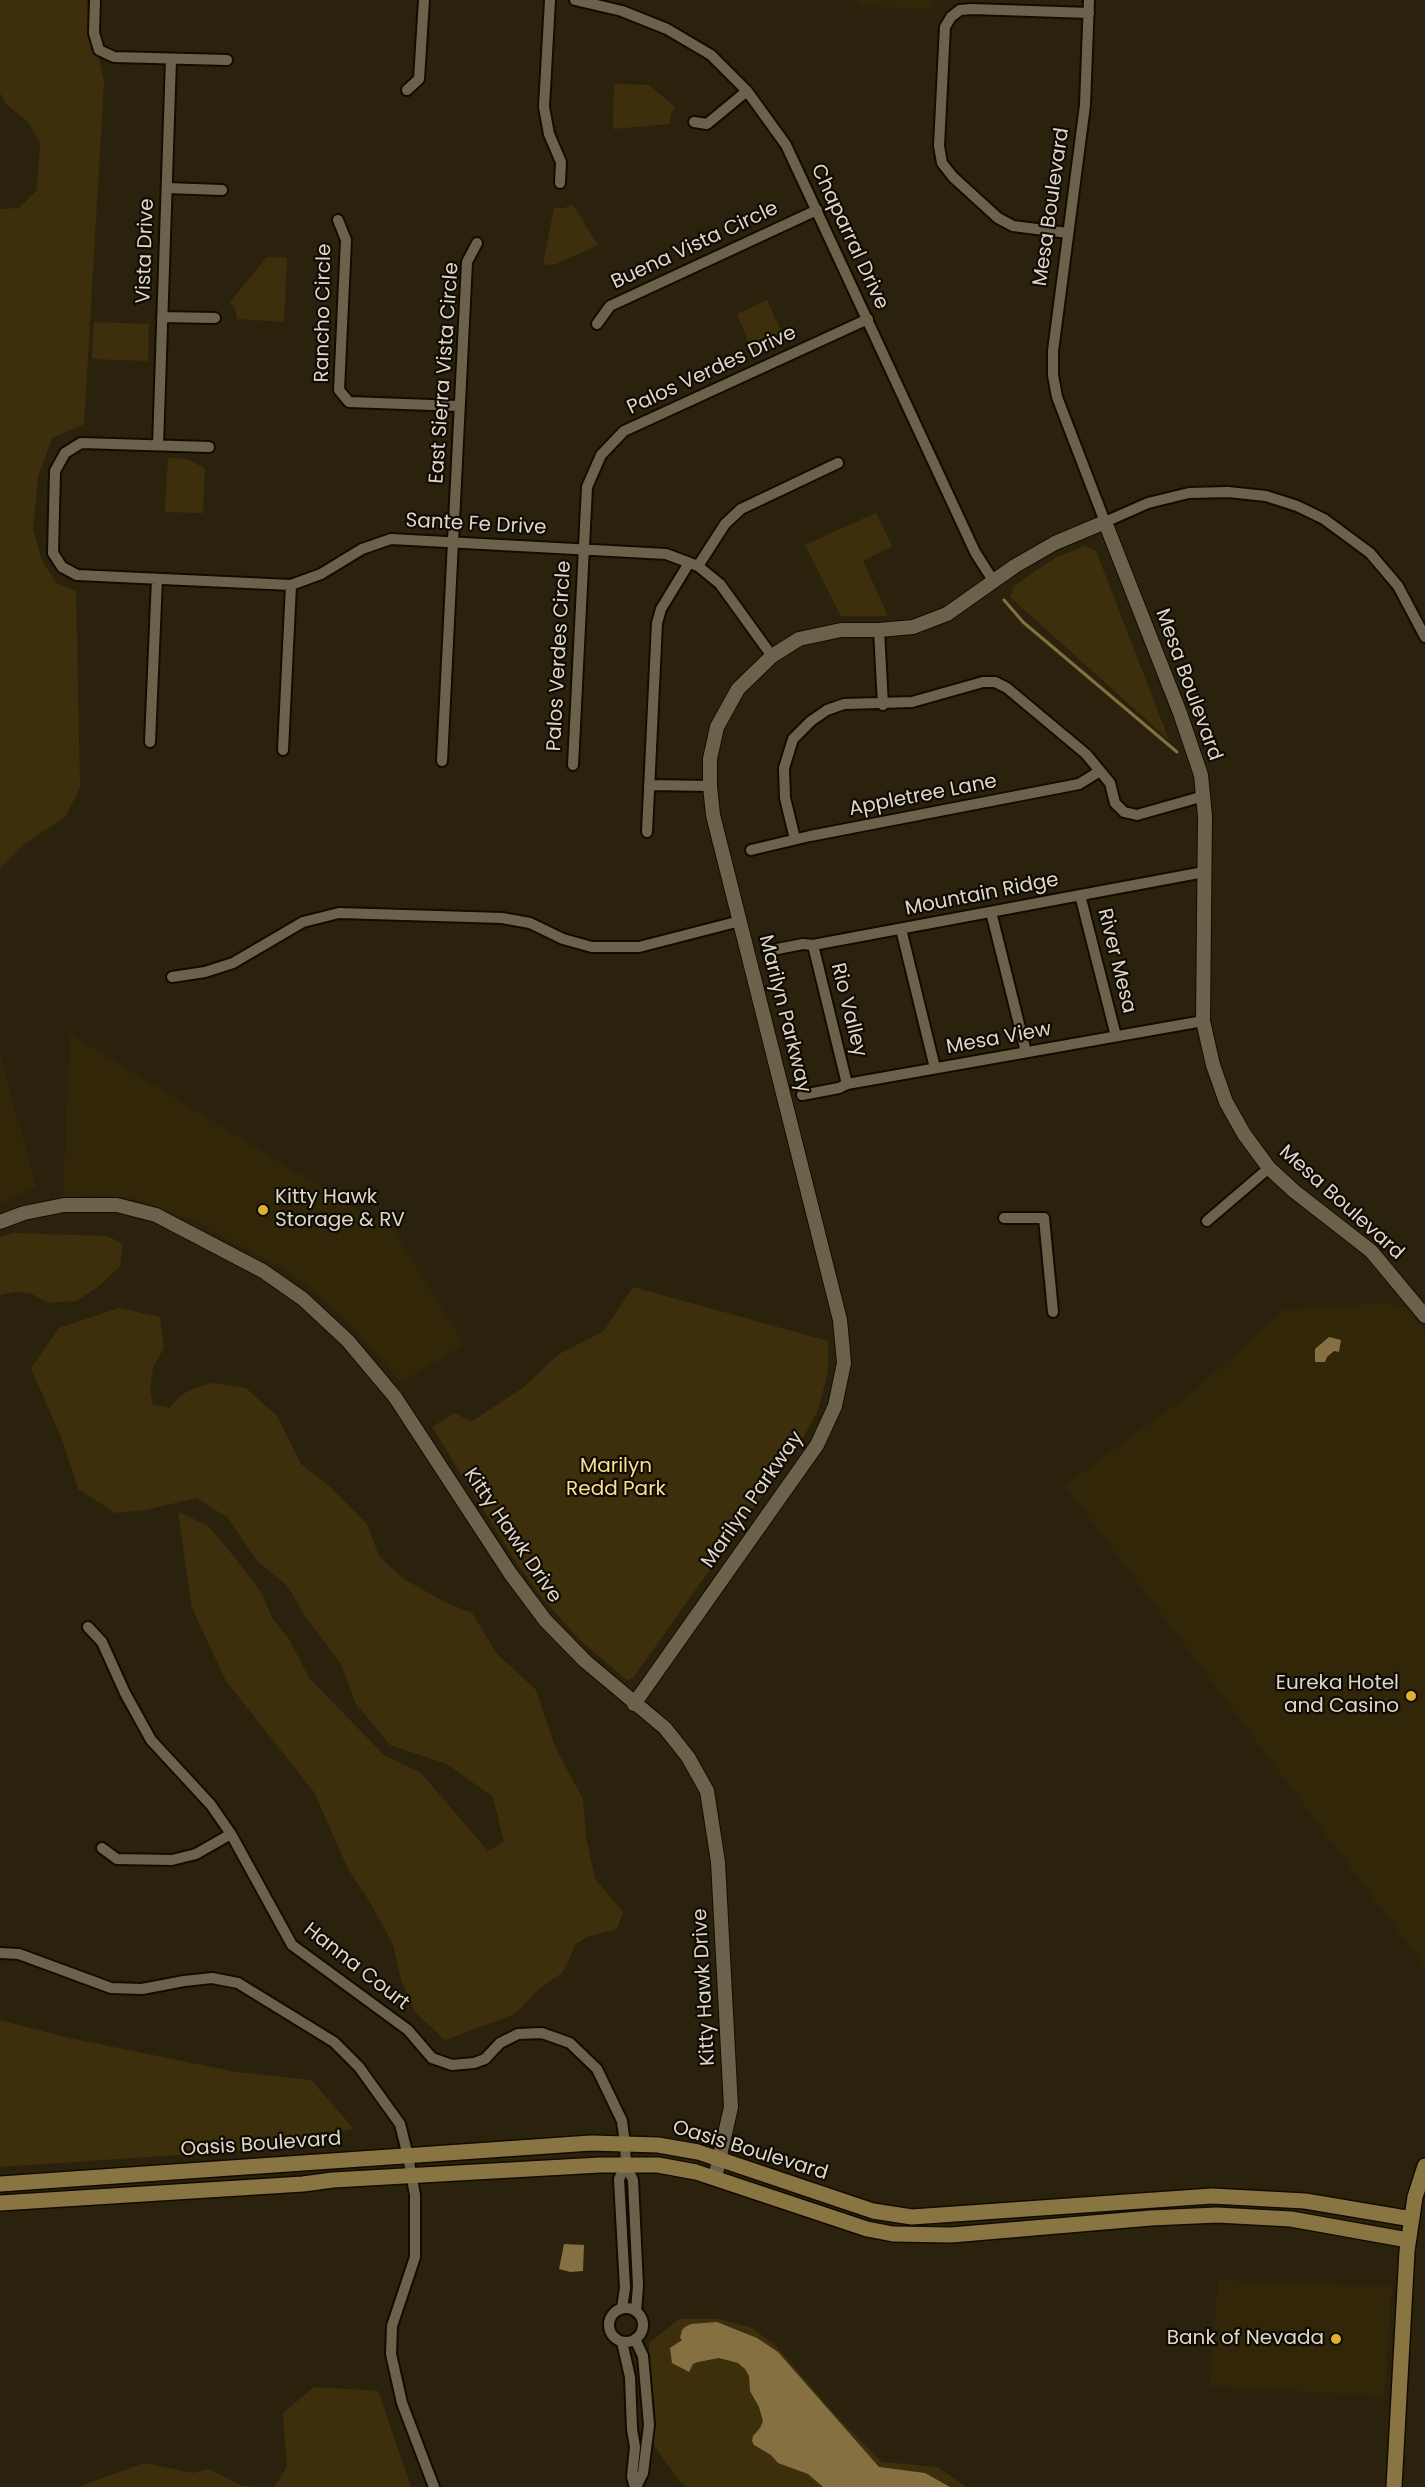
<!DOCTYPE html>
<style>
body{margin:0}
canvas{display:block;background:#2b220d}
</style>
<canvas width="1425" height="2487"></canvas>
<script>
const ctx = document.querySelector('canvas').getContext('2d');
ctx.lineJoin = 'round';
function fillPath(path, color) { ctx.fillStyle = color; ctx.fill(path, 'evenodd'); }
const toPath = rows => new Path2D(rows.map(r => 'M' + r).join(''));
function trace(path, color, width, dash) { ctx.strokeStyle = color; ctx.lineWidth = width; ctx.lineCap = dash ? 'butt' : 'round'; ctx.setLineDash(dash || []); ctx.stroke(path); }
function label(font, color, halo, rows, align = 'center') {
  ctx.font = font + ' Poppins,sans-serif'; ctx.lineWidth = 4.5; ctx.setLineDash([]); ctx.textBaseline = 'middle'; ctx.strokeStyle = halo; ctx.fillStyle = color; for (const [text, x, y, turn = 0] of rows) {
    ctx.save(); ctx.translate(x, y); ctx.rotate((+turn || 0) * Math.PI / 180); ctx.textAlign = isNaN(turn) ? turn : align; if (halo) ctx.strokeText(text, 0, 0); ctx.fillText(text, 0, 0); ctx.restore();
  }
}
const built = toPath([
 [855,0,933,0,932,9,860,6],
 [70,1034,363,1213,389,1223,464,1344,401,1383,355,1330,313,1290,275,1264,208,1229,203,1224,130,1198,88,1195,63,1199],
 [0,1054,36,1186,0,1205],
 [1386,1303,1407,1308,1425,1332,1425,1967,1065,1485,1194,1391,1284,1310],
 [1218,2280,1392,2287,1384,2396,1210,2386]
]);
const green = toPath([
 [0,0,86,0,104,82,84,424,52,438,38,476,33,529,41,558,56,583,76,591,80,788,65,817,24,844,0,868,0,209,19,208,37,190,40,143,28,122,6,104,0,93],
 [614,84,649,85,675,107,671,114,670,124,613,129],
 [573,205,598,245,556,264,543,265,554,208,564,208],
 [267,257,287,258,284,322,237,319,235,309,230,302],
 [767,300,786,342,755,357,737,314],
 [94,322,149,324,148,361,92,359],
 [168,458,188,459,205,469,203,513,165,512],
 [876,513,892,546,863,561,888,616,841,616,805,545],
 [1085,546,1096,551,1169,740,1010,597,1014,586,1028,576,1055,558],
 [13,1233,107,1236,123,1244,120,1266,99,1286,77,1301,48,1303,30,1293,15,1292,0,1295,0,1237],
 [633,1287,828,1341,828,1371,818,1410,803,1438,633,1678,627,1680,580,1640,544,1600,518,1565,432,1427,455,1413,471,1422,524,1387,559,1354,604,1331],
 [119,1308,160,1317,164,1348,153,1367,150,1390,153,1405,170,1408,180,1396,194,1388,213,1383,246,1388,277,1416,301,1464,330,1487,367,1524,379,1556,402,1578,447,1603,472,1613,497,1654,536,1690,556,1749,583,1799,586,1837,595,1879,623,1912,617,1929,587,1937,576,1944,563,1972,539,1989,515,2014,445,2040,415,2012,401,1980,393,1944,368,1899,348,1869,314,1792,226,1681,192,1608,178,1512,207,1525,231,1553,261,1592,272,1618,289,1639,309,1678,384,1755,421,1773,488,1851,504,1842,493,1797,447,1764,390,1745,356,1704,341,1664,302,1612,292,1593,285,1584,258,1562,228,1518,197,1498,145,1510,116,1513,78,1489,63,1442,31,1368,59,1328],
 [0,2020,69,2038,236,2072,311,2080,354,2129,236,2151,0,2167],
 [679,2319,719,2319,752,2328,776,2346,835,2415,882,2462,937,2467,967,2487,687,2487,679,2481,652,2442,649,2343],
 [314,2387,378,2391,411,2487,274,2487,287,2467,283,2413],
 [144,2463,193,2473,208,2469,240,2485,253,2487,78,2487]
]);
const water = toPath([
 [1329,1337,1341,1340,1339,1352,1334,1351,1327,1357,1325,1362,1315,1362,1315,1349],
 [564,2244,584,2245,583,2271,570,2272,559,2269],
 [717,2322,757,2338,778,2352,879,2467,925,2473,950,2487,823,2487,808,2474,778,2463,771,2455,754,2445,752,2441,753,2436,760,2428,763,2421,759,2407,750,2391,749,2376,745,2369,738,2363,719,2358,698,2362,693,2364,689,2372,672,2363,670,2348,682,2340,680,2338,682,2330,685,2327,691,2324]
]);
const stream = toPath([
 [1004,600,1023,622,1177,752]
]);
const minor = toPath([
 [95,0,94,33,99,50,114,57,227,60],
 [550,0,544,107,549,134,561,162,560,183],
 [575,0,622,11,667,29,711,55,747,91,786,145,975,552,994,582],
 [1089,0,1085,105,1053,351,1053,375,1057,397,1105,522,1148,503,1189,493,1228,492,1266,496,1297,506,1324,519,1370,553,1398,586,1425,637],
 [407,90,419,79,424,0],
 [694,122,707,124,747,91],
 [167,188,222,190],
 [338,220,346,240,339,390,349,402,459,406],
 [1068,233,1013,226,998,218,953,177,942,163,939,146,945,27,951,17,960,10,972,9,1089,13],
 [162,317,215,318],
 [597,324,610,306,817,210],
 [158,445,171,59],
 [209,447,81,443,65,453,55,471,54,511,53,553,62,567,77,575,291,585,321,574,362,549,391,539,666,554,698,566,720,584,772,656],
 [698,566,725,524,741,509,838,463],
 [879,630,883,705],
 [150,742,157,579],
 [283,750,291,585],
 [442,761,467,262,477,243],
 [573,765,587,487,601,455,624,431,868,319],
 [649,785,710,786],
 [647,832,657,623,661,609,689,563],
 [795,839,785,798,784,768,793,739,811,721,827,710,844,704,912,702,983,682,995,682,1007,688,1086,754,1110,783,1115,803,1124,812,1137,815,1204,796],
 [751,850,810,836,1079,784,1100,771],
 [1080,895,1116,1036],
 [991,912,1026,1052],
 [901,929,935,1068],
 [813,945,847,1084],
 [767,951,803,944,813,945,1204,872],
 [172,977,205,972,233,963,303,922,339,913,502,918,530,923,563,939,592,947,639,947,740,921],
 [802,1095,839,1088,847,1084,1203,1021],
 [1004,1218,1044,1218,1053,1312],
 [1207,1221,1269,1168],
 [88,1627,102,1642,125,1693,151,1740,211,1805,231,1834,292,1945,408,2030,432,2058,452,2065,474,2063,485,2059,500,2043,518,2034,542,2033,570,2043,597,2069,622,2121,625,2144,626,2165,619,2179,625,2288,622,2308],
 [102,1848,117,1859,172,1860,196,1854,231,1834],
 [0,1953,19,1954,111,1988,142,1989,184,1981,212,1978,238,1983,334,2042,359,2067,400,2124,408,2156,415,2195,415,2257,392,2326,391,2354,402,2403,434,2487],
 [626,2165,633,2180,638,2286,636,2311],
 '609 2325a17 17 0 1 1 34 0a17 17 0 1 1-34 0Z',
 [635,2339,643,2356,649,2425,643,2473,636,2487],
 [622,2342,630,2377,632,2429,635,2447,632,2477,635,2487]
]);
const tertiary = toPath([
 [0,1222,24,1213,64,1205,117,1205,156,1215,263,1271,303,1299,348,1341,395,1397,510,1573,545,1620,585,1661,665,1728,688,1757,707,1791,718,1862,731,2107,715,2178],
 [634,1704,817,1445,835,1406,844,1363,840,1320,713,815,710,786,710,759,717,727,738,689,772,656,799,639,841,630,879,630,913,627,947,614,1015,566,1055,543,1105,522,1180,713,1201,775,1205,816,1203,1021,1213,1065,1226,1102,1244,1134,1269,1168,1294,1191,1371,1251,1425,1316]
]);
const secondary = toPath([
 [0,2184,591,2143,625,2144,658,2145,698,2152,873,2211,912,2217,1212,2196,1305,2201,1412,2219],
 [0,2203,303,2184,333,2180,600,2165,658,2165,696,2172,867,2229,893,2234,951,2235,1151,2218,1217,2215,1291,2219,1408,2240],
 [1394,2487,1407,2251,1415,2197,1425,2166]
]);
const markers = [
 [263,1210,6,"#dfb034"],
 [1411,1696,6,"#dfb034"],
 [1336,2339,6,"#dfb034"]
];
const streetNames = [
 ["Mesa Boulevard",1052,207,-82],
 ["Chaparral Drive",849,237,65],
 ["Buena Vista Circle",695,246,-25],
 ["Vista Drive",146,251,-88],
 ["Rancho Circle",324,313,-89],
 ["Palos Verdes Drive",712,371,-25],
 ["East Sierra Vista Circle",445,373,-86],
 ["Sante Fe Drive",476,525,3],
 ["Palos Verdes Circle",560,656,-87],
 ["Mesa Boulevard",1188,685,70],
 ["Appletree Lane",923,796,-11],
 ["Mountain Ridge",982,895,-11],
 ["River Mesa",1116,961,76],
 ["Rio Valley",848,1010,76],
 ["Marilyn Parkway",784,1014,76],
 ["Mesa View",999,1039,-10],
 ["Mesa Boulevard",1341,1203,42],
 ["Marilyn Parkway",753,1500,-55],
 ["Kitty Hawk Drive",512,1536,56],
 ["Hanna Court",356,1967,38],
 ["Kitty Hawk Drive",705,1987,-93],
 ["Oasis Boulevard",261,2145,-4],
 ["Oasis Boulevard",750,2151,17]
];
const poiNames = [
 ["Kitty Hawk",275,1198,"left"],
 ["Storage & RV",275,1221,"left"],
 ["Eureka Hotel",1399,1684],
 ["and Casino",1399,1707],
 ["Bank of Nevada",1324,2339]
];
const parkNames = [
 ["Marilyn",616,1467],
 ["Redd Park",616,1490]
];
fillPath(built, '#322609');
fillPath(green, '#3d2f0b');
fillPath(water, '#847041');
trace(stream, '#847041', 3);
trace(minor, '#130b00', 14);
trace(tertiary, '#130b00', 16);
trace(secondary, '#130b00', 18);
trace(minor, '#6c624b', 10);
trace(tertiary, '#6c624b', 14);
trace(secondary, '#897542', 15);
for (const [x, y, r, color] of markers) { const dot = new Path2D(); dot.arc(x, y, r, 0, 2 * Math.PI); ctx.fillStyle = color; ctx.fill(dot); trace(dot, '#100c04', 2); }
label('20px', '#ddd7cb', '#100c04', streetNames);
label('20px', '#ddd7cb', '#100c04', poiNames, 'right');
label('20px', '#fdde93', '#100c04', parkNames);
</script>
